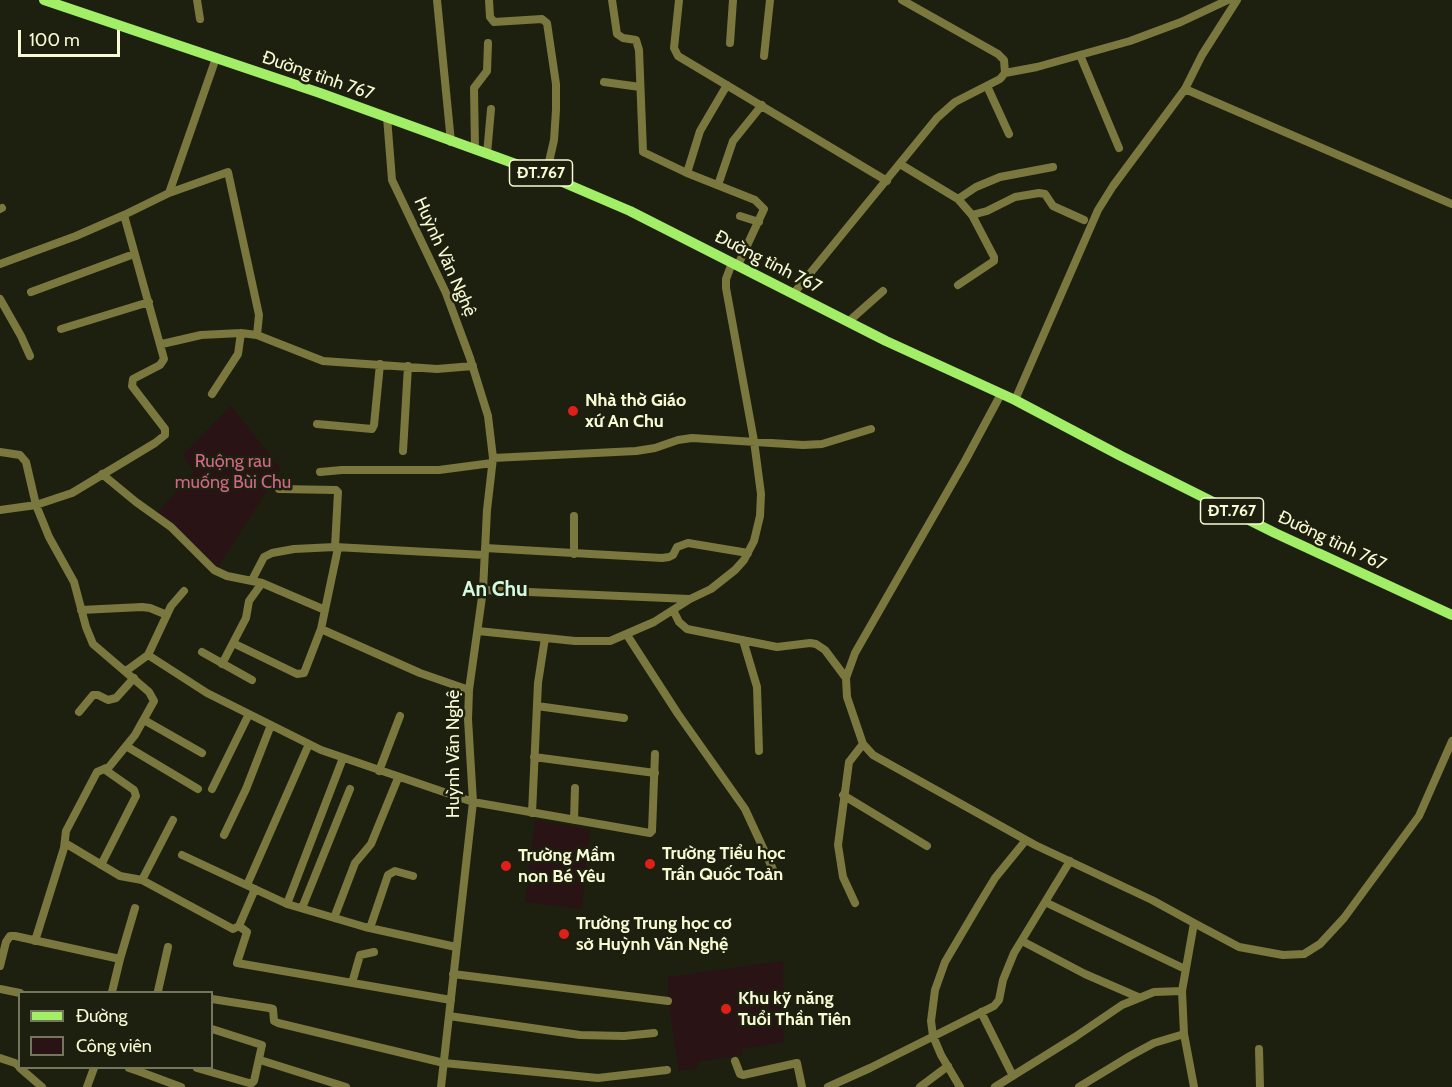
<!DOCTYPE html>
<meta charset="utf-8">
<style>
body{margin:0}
#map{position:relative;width:1452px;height:1087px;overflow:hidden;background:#1e200f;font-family:Cabin,sans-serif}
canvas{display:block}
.legend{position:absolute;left:18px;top:991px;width:195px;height:78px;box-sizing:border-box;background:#1e200f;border:2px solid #75775d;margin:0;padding:8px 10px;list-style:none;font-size:18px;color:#f8fad3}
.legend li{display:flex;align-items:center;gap:12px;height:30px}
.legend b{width:30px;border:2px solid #75775d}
.scale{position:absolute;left:18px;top:30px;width:102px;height:27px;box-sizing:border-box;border:3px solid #f8fad3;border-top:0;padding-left:8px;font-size:18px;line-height:21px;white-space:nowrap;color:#f8fad3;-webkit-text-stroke:4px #1e200f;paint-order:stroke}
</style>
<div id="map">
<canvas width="1452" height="1087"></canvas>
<ul class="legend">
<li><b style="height:8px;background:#a2ee66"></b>Đường</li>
<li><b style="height:16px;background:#291315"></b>Công viên</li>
</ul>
<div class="scale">100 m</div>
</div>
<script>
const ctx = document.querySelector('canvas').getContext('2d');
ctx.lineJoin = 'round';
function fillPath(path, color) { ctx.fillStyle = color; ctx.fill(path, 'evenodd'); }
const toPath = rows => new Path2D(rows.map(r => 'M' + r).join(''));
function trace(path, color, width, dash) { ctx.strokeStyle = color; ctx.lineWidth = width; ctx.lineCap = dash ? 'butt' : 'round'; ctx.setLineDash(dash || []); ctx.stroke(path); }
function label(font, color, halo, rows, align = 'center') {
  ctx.font = font + ' Cabin,sans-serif'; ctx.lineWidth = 5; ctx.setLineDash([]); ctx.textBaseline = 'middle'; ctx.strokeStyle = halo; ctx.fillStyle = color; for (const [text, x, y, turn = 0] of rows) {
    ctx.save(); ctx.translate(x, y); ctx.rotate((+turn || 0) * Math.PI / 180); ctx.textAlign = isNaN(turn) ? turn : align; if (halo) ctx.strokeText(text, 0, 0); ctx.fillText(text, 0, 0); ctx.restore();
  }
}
const green = toPath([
 [231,406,281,469,218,567,158,512,194,471,183,455],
 [535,820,590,829,582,909,525,902],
 [783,961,784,1042,742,1049,743,1055,697,1062,698,1068,679,1071,668,1001,668,977]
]);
const minor = toPath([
 [197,0,200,19],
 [437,0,451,142],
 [489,0,490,17,494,22,542,19,547,23,556,84,556,110,554,140,546,175],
 [612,0,617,34,623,38,636,40,639,50,643,152,687,173,755,200,764,209,738,265],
 [679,0,674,48,678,56,887,181],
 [730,43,733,0],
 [1080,55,1119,148],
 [764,56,770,0],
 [1005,73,1037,67,1130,41,1181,22,1228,0],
 [604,82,640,87],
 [987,86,1009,134],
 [1185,89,1452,204],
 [387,117,392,180,446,293,470,358,488,416,493,458,487,510,483,590,469,690,468,719,473,802,441,1087],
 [475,149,474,88,487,71,488,43],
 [487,154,491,109],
 [900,164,958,199,972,215,994,257,994,261,958,285],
 [687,173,700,131,727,85],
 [718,185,733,141,762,105],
 [169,193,216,58],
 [958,199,976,187,1000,177,1053,167],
 [0,209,2,208],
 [972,215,987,211,1015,197,1039,193,1045,194,1053,206,1084,220],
 [740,216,759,222],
 [0,264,76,236,124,215,169,193,228,172,259,315,257,335],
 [31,292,134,254],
 [794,293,937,118,955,102,1000,79,1005,73,1004,60,998,54,902,0],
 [0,299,21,336,30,356],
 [848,322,883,291],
 [61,329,149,302],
 [162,344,201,335,241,333,257,335,323,361,437,369,473,366],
 [212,394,238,354,241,333],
 [1001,394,965,461,855,653,846,678,847,697,863,744,873,755,1035,845,1152,900,1194,923,1182,991,1184,1034,1194,1087],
 [1015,400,1098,210,1113,186,1185,89,1202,55,1237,0],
 [317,424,372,429,374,425,380,364],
 [403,451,408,366],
 [0,452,20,455,26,462,36,505,49,537,74,582,86,627,93,644,149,692,154,701,135,735,109,767,97,772,66,831,64,848,35,941],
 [493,458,636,451,655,448,678,440,692,438,803,445,822,444,871,429],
 [320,472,342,470,439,470,492,463],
 [102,474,136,502,171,527,214,570,227,576,262,583,325,610],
 [279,489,336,490,338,492,335,547],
 [0,510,36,505,72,493,155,443,165,435,165,429,132,386,133,379,160,365,164,359,124,215],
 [485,548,662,558,669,557,673,555,677,547,688,543,748,553],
 [574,554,574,516],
 [252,580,264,557,272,553,294,549,335,547,484,555],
 [483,590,689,599],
 [81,610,142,607,150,608,167,615],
 [673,610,679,622,687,629,777,647,810,643,816,644,825,650,846,678],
 [321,629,420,673,469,690],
 [478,631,575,641,610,641,654,622,690,599,711,589,735,570,744,560,754,541,760,516,761,494,754,441,726,288,726,279,732,263],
 [627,635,678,714,745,809,776,876],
 [743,640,757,687,759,751],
 [233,643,297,674,304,673,321,629,338,548],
 [202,652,252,680],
 [148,655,207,693,321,750,473,802,650,833,652,831,655,754],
 [222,664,246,618,249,601,262,583],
 [126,671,148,655,171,606,184,591],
 [537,706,624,718],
 [79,712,93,695,98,695,108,700,116,698,134,678],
 [144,720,202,753],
 [126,746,198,789],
 [534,757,655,773],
 [379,771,400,716],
 [212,789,249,714],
 [843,795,927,846],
 [532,813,538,683,545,638],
 [574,820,575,788],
 [224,835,246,789,271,725],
 [65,843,120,876,142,880,233,929,239,926,255,889],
 [182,855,287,904,365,927,456,947],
 [101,865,136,796,134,790,104,769],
 [142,880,173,820],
 [247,885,309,744],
 [1045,902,1185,969],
 [855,903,843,877,838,845,849,762,863,744],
 [287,904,343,758],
 [302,908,350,789],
 [334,918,355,863,371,844,398,778],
 [1194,923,1239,947,1283,955,1304,954,1320,944,1344,918,1419,816,1452,741],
 [239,926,247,932,237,963,451,1000],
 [370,928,388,875,395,871,413,876],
 [1022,941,1085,974,1138,997],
 [0,966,6,942,10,936,15,936,120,959],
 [453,974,668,1001],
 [352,983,360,955,374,952],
 [0,989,20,993],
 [158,991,168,947],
 [112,992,120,959,135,908],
 [212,999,269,1008,273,1009,274,1021,278,1023,444,1063,598,1078,667,1070],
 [981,1012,1013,1076],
 [449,1016,580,1035,624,1036,654,1033],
 [1259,1049,1260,1087],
 [0,1058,15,1063,20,1067],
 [260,1060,346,1087],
 [735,1061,740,1074,743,1075,797,1063,802,1087],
 [20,1068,42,1087],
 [129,1068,138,1071],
 [139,1068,138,1071,181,1087],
 [197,1068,249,1083,252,1083,254,1081,262,1045,212,1029],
 [87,1087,94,1068],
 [828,1087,870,1068,994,1006,999,1000,1003,980,1014,953,1070,861],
 [920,1087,948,1066],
 [960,1087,941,1055,933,1036,931,1021,935,990,945,962,978,906,995,878,1026,840],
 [995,1087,1075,1037,1122,1005,1154,992,1182,991],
 [1079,1087,1130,1056,1154,1043,1184,1034]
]);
const major = toPath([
 [44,0,320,93,546,175,630,211,886,341,1015,400,1121,456,1275,533,1452,615]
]);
const markers = [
 [573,411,6,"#e01f19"],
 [650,864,6,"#e01f19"],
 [506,866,6,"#e01f19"],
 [564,934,6,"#e01f19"],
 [726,1009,6,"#e01f19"]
];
const shields = [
 [541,173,63],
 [1232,511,63]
];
const shieldNames = [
 ["ĐT.767",541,173],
 ["ĐT.767",1232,511]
];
const streetNames = [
 ["Đường tỉnh 767",318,76,19],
 ["Huỳnh Văn Nghệ",445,257,66],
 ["Đường tỉnh 767",768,262,27],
 ["Đường tỉnh 767",1332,541,25],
 ["Huỳnh Văn Nghệ",454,754,-90]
];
const poiNames = [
 ["Nhà thờ Giáo",585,401],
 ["xứ An Chu",585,422],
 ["Trường Tiểu học",662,854],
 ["Trần Quốc Toản",662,875],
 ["Trường Mầm",518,856],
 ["non Bé Yêu",518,877],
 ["Trường Trung học cơ",576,924],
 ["sở Huỳnh Văn Nghệ",576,945],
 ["Khu kỹ năng",738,999],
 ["Tuổi Thần Tiên",738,1020]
];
const parkNames = [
 ["Ruộng rau",233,462],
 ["muống Bùi Chu",233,483]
];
const quarterNames = [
 ["An Chu",495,590]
];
fillPath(green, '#291315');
trace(minor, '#7a783f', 8);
trace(major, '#a2ee66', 10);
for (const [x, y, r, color] of markers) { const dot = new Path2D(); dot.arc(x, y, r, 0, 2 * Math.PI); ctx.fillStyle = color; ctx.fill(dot); trace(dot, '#1e200f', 2); }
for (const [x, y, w] of shields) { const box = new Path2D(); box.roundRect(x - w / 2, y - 13, w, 26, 4.5); ctx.fillStyle = '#1e200f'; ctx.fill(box); trace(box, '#f8fad3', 1.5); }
label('bold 16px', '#f8fad3', null, shieldNames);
label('18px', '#f8fad3', '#1e200f', streetNames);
label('bold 18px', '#f8fad3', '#1e200f', poiNames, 'left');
label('18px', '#d26789', '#1e200f', parkNames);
label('bold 21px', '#d5fae0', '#1e200f', quarterNames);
</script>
